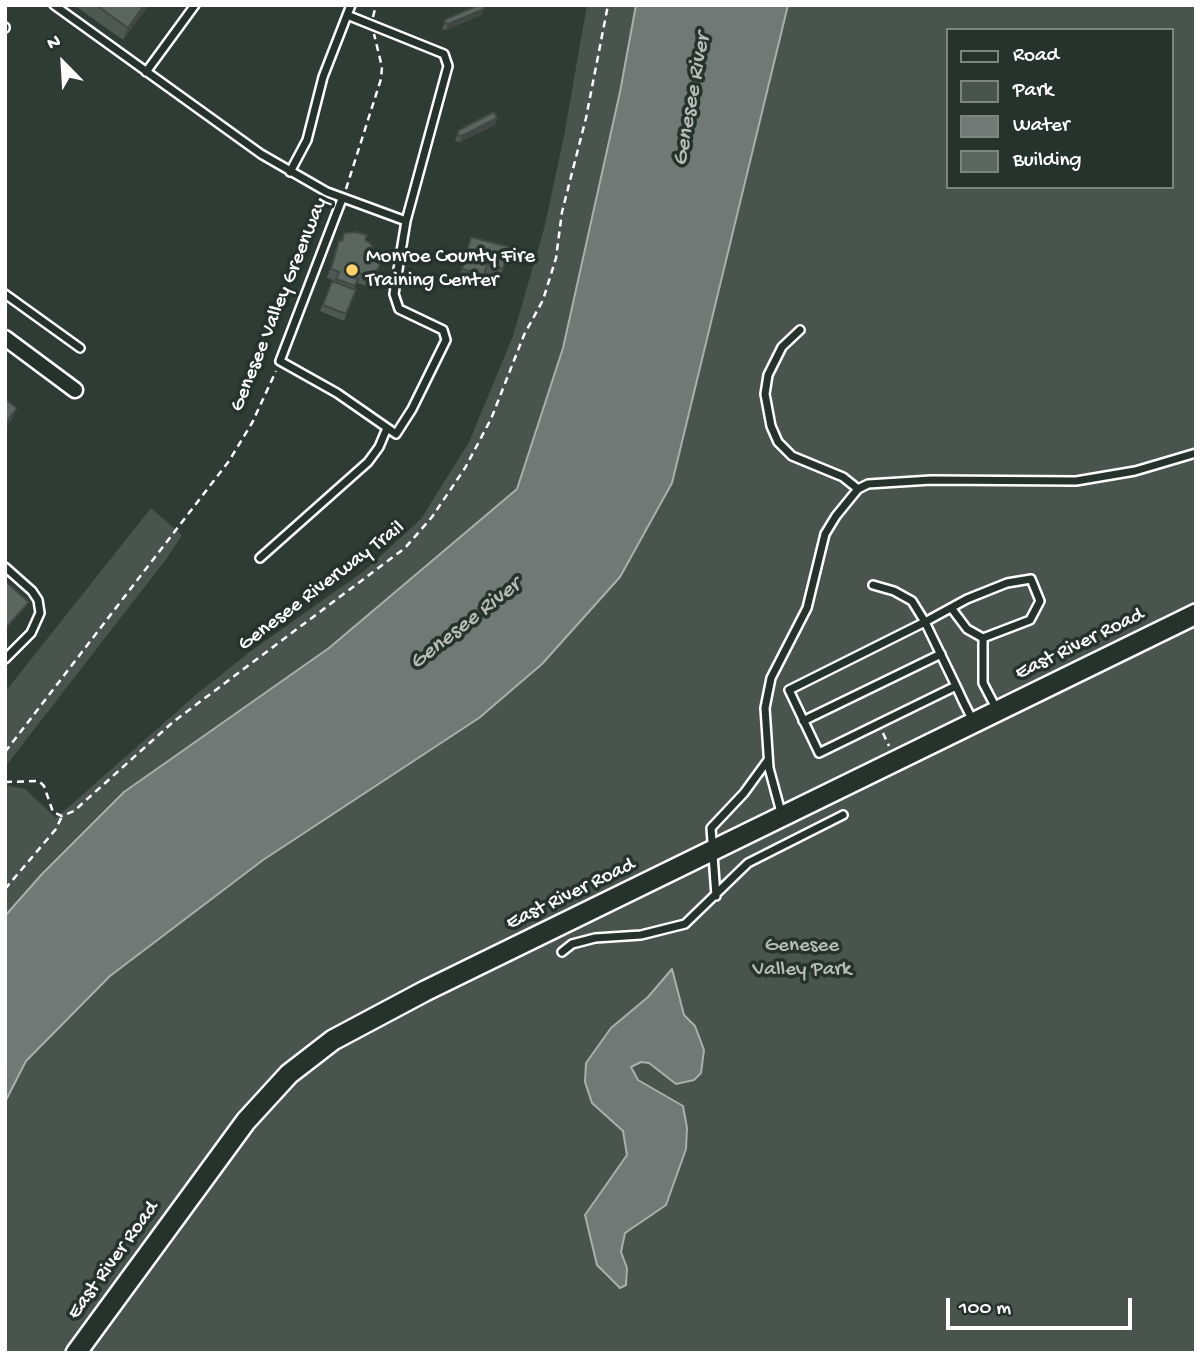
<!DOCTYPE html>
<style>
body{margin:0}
#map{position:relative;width:1201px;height:1358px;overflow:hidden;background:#2f3b35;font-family:"Gochi Hand",sans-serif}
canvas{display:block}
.frame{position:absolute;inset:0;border:7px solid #fff;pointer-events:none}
.legend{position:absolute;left:946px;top:28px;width:228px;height:161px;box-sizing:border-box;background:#26332d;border:2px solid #7d8581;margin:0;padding:9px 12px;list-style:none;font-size:21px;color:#fff}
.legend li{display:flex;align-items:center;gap:14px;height:35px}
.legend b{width:35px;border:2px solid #7d8581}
.north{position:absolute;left:28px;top:28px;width:70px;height:70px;-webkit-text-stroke:5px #26332d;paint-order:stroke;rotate:336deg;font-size:19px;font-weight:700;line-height:28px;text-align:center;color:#fff}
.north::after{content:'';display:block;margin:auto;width:24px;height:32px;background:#fff;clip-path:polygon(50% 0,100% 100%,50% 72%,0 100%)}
.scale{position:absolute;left:946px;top:1298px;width:186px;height:32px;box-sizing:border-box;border:4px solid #fff;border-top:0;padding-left:9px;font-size:21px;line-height:24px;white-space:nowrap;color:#fff;-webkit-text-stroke:5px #26332d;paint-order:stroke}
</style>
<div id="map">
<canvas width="1201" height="1358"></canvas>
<div class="frame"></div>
<ul class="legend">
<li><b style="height:9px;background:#26332d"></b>Road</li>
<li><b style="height:19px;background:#4a544f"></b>Park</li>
<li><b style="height:19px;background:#707975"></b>Water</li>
<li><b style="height:19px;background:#5b6661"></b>Building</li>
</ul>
<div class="north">N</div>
<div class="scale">100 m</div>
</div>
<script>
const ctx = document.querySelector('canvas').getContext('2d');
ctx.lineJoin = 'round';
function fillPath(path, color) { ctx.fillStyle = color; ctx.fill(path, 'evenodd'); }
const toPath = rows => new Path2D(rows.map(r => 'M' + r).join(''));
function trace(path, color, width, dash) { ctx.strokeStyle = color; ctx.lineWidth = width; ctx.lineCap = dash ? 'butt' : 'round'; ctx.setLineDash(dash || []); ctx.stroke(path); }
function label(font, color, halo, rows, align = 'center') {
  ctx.font = font + ' "Gochi Hand",sans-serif'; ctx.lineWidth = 7; ctx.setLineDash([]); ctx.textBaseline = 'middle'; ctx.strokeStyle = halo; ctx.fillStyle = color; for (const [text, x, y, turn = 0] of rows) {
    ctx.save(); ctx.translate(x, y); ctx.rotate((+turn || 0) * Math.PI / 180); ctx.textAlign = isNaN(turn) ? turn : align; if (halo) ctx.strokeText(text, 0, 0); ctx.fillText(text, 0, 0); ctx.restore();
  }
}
const green = toPath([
 [587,5,636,5,620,92,563,348,517,489,329,648,124,792,42,874,5,916,5,785,25,789,56,818,198,693,251,651,364,571,421,519,469,442,513,336,545,225,564,136],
 [788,5,1196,5,1196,1353,5,1353,5,1102,26,1061,110,976,263,860,479,718,542,664,620,577,762,109],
 [947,30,1171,30,1171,187,947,187],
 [151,508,182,535,167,558,5,767,5,692]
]);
const water = toPath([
 [636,5,788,5,672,483,620,577,542,664,479,718,263,860,110,976,26,1061,5,1102,5,916,42,874,124,792,329,648,517,489,563,348,620,92,636,5],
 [672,969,684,1015,695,1026,704,1050,701,1073,694,1080,676,1084,649,1063,641,1062,631,1067,638,1080,683,1106,687,1128,686,1149,666,1205,625,1233,621,1252,627,1268,626,1285,620,1288,597,1265,585,1215,627,1155,623,1131,592,1103,585,1082,586,1063,611,1028,648,997,672,969]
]);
const path = toPath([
 [373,17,376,5],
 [346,189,381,79,382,67,374,34],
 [883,733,889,746],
 [5,752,229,461,252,423,276,371],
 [5,782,39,781,44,786,53,812,62,816,74,811,173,722,405,548,432,517,465,468,491,419,524,335,543,300,556,258,562,212,586,118,608,5],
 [5,889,56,829,62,816]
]);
const lane = toPath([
 [54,5,261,154,327,192,406,221],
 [5,27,5,28],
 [146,72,195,5],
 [290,172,307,140,323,77,351,5],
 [342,199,280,361,337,393,396,434,412,409,446,340,443,330,399,309,394,294,406,221,448,66,444,54,347,15],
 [5,294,80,348],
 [800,330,782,347,768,375,765,394,771,426,778,442,792,456,843,477,858,489],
 [260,558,368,462,379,447,387,428],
 [5,567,32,591,38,600,40,613,31,633,5,659],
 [873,585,894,591,912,601,925,622,967,599,1007,583,1031,579,1040,601,1030,620,983,638,983,683,997,710],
 [952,609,967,629,983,638],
 [956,686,819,753,789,690,925,622,956,686,963,701,973,721],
 [803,721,941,654],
 [782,816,769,768,765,708,771,678,807,608,825,534,836,516,858,489,868,484,931,480,1076,481,1135,471,1196,453],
 [716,896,711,828,744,793,768,760],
 [562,952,572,944,595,938,641,935,685,924,748,863,843,815]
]);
const street = toPath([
 [5,338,75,390]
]);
const secondary = toPath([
 [76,1353,246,1121,289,1074,333,1040,425,991,1196,614]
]);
const wall = toPath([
 [74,5,149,5,123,40],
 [481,15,446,30,442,29,446,19],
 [497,118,495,125,460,142,455,141,459,130],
 [471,237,503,269,500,278,485,274,481,285,459,279],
 [339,240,342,241,365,240,378,269,375,279,367,286,357,283,354,290,356,290,344,321,320,311,332,281,335,282,335,281,327,278]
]);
const shadedWall = toPath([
 [144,5,149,5,123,40,128,28],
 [484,9,481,15,446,30,448,24],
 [497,118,495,125,460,142,462,136],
 [378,269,375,279,367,286,371,277],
 [17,408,12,420,5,430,5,424]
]);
const building = toPath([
 [96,5,144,5,128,28,96,5],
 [479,5,482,5,484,9,448,24,444,23,446,19,479,5],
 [494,112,497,118,462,136,457,135,459,130,494,112],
 [356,232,367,235,365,240,370,243,376,254,376,262,380,263,378,269,371,277,353,271,351,277,358,279,355,286,336,279,339,272,331,269,339,240,342,241,344,233,356,232],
 [471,237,509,247,503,269,487,264,484,275,462,269,471,237],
 [332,281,356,290,346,314,323,305,332,281],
 [5,399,17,408,5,424,5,399],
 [5,581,29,602,5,629,5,581]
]);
const markers = [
 [352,270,7,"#ffd166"]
];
const poiNames = [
 ["Monroe County Fire",366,258],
 ["Training Center",366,282]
];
const streetNames = [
 ["Genesee Valley Greenway",280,305,-68],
 ["Genesee Riverway Trail",322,587,-37],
 ["East River Road",1080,645,-26],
 ["East River Road",571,895,-26],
 ["East River Road",114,1261,-54]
];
const parkNames = [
 ["Genesee",802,947],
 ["Valley Park",802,971]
];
const waterNames = [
 ["Genesee River",693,100,-80],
 ["Genesee River",466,625,-38]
];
fillPath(green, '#4a544f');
fillPath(water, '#707975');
trace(water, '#a9afac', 2);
trace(lane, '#fff', 12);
trace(street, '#fff', 19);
trace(secondary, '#fff', 24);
trace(path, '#fff', 2.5, [7, 5]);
trace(lane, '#26332d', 7);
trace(street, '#26332d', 14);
trace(secondary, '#26332d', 19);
fillPath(wall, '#4e5853');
fillPath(shadedWall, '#404744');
fillPath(building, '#5b6661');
trace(building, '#404744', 2);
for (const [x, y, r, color] of markers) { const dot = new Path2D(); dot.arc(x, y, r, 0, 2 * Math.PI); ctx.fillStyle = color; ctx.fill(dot); trace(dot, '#26332d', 2.5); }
label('21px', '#fff', '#26332d', poiNames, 'left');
label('21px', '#fff', '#26332d', streetNames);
label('21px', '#b7bbb9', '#26332d', parkNames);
label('italic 23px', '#b8bcba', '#26332d', waterNames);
</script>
